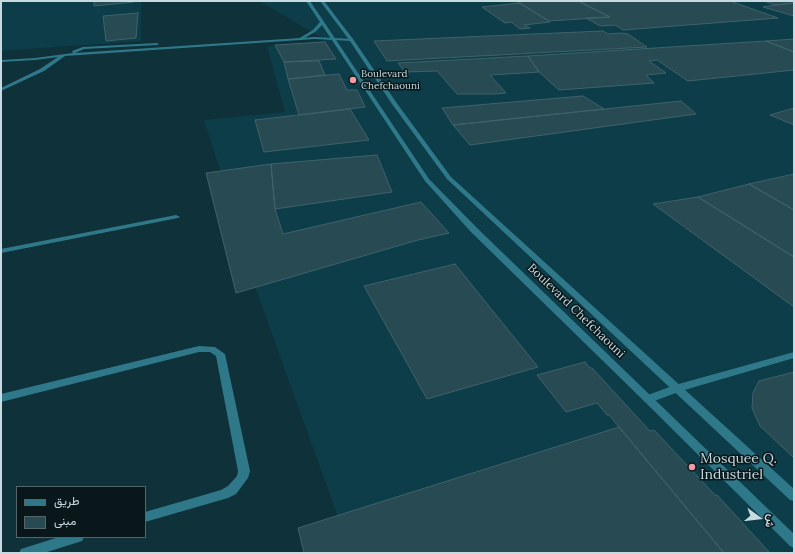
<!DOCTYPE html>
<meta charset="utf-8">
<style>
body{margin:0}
#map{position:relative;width:795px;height:554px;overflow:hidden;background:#0e313a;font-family:Lora,Vazirmatn,serif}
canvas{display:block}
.frame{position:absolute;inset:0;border:2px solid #c7dadf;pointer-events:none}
.legend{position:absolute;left:16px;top:486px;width:130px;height:52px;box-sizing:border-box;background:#09171b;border:1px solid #556569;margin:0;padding:5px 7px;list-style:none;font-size:12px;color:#c7dadf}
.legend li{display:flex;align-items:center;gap:8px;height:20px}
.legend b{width:20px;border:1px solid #556569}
.north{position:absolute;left:739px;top:498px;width:40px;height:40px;-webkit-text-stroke:3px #09171b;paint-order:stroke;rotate:105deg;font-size:11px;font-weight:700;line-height:16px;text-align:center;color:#c7dadf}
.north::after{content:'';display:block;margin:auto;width:14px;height:18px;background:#c7dadf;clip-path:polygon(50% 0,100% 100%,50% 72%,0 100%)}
</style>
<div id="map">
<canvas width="795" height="554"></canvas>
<div class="frame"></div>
<ul class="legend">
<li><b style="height:5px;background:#2f7889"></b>طريق</li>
<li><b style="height:11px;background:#274a53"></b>مبنى</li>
</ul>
<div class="north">ش</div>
</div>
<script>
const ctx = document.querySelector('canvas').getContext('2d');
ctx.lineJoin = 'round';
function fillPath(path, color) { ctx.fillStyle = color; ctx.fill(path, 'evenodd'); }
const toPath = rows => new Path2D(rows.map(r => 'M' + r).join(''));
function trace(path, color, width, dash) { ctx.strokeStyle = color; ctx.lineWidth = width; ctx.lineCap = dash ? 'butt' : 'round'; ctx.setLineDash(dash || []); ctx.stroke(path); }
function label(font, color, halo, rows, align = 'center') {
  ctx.font = font + ' Lora,serif'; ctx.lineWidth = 3; ctx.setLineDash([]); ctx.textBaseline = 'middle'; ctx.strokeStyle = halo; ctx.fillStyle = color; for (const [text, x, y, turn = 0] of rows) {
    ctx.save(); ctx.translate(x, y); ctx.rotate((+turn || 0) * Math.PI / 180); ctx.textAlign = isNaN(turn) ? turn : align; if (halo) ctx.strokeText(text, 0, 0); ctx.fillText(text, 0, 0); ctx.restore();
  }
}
const built = toPath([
 [1,1,141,1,141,41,1,51],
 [259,1,794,1,794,553,351,553,224,201,221,174,204,120,285,112,267,46,325,40]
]);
const building = toPath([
 [94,1,134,1,134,2,94,6,94,1],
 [516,1,578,1,610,17,549,21,516,1],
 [578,1,730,1,778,18,623,30,615,25,600,26,586,18,610,17,578,1],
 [763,1,794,1,794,3,776,5,763,1],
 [520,3,550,22,524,25,530,28,520,29,511,22,505,23,482,7,520,3],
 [794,3,794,16,763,7,776,5,794,3],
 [138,13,136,38,106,41,103,16,138,13],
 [603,31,608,34,620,33,628,34,647,47,387,61,374,41,603,31],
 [794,39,794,52,766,41,794,39],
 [766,41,794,52,794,70,688,81,657,60,649,61,666,73,646,75,654,83,559,90,539,72,528,56,766,41],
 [325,42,336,59,284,62,275,45,325,42],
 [528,56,539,72,490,75,506,93,496,94,457,94,437,71,405,72,398,63,528,56],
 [319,61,325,75,288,79,284,62,319,61],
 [339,74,347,90,357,90,365,107,299,115,288,79,339,74],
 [583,96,604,109,453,125,442,108,583,96],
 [681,101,696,114,470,145,453,125,681,101],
 [794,108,794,125,770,115,794,108],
 [350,109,369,140,264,152,255,120,350,109],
 [377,155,392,192,275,209,271,164,377,155],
 [271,164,275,209,283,234,421,202,449,233,418,240,236,293,206,173,271,164],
 [794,174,794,210,749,184,794,174],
 [749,184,794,210,794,257,698,197,749,184],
 [698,197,794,257,794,307,653,204,698,197],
 [455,264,538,367,427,399,364,286,455,264],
 [585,362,590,368,592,368,650,431,654,430,716,496,717,495,770,553,724,553,609,415,607,415,597,403,566,412,537,375,585,362],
 [794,372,794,458,760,426,752,408,753,393,759,381,794,372],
 [619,427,724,553,304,553,298,528,619,427]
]);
const minor = toPath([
 [315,37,352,39,354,40,352,41,315,39,65,56,44,71,1,91,1,88,40,69,58,57,35,60,1,62,1,60,35,58,73,53,72,51,83,47,157,43,159,44,157,45,84,49,75,53,315,37],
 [176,215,180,217,178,218,1,253,1,249,176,215],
 [199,346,215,347,225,354,250,471,248,478,236,494,228,498,145,522,145,512,221,490,228,486,237,476,238,471,216,356,210,352,199,352,1,402,1,394,199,346],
 [794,352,794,358,681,391,649,403,645,402,644,399,645,396,675,385,794,352],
 [59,537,84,537,82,541,44,553,19,553,21,549,59,537]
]);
const tertiary = toPath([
 [306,1,310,1,429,179,477,228,794,534,794,548,790,546,645,402,471,232,425,181,322,25,315,32,301,40,298,39,313,30,320,22,306,1],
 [320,1,324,1,353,39,396,102,451,177,794,489,794,501,790,500,447,179,392,104,350,41,320,1]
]);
const markers = [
 [353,80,4,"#f49aa5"],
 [692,467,4,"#f49aa5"]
];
const farPoinames = [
 ["Boulevard",361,74],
 ["Chefchaouni",361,86]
];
const streetNames = [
 ["Boulevard Chefchaouni",576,311,44]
];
const nearPoinames = [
 ["Mosquee Q.",700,459],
 ["Industriel",700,475]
];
fillPath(built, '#0c3d48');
fillPath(building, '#274a53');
trace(building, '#3f626b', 1);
fillPath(minor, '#2f7889');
fillPath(tertiary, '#2f7889');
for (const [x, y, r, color] of markers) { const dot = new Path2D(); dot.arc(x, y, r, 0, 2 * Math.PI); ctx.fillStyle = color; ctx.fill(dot); trace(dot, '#09171b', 1.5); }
label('10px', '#c7dadf', '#09171b', farPoinames, 'left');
label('12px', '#c7dadf', '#09171b', streetNames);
label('14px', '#c7dadf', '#09171b', nearPoinames, 'left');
</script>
